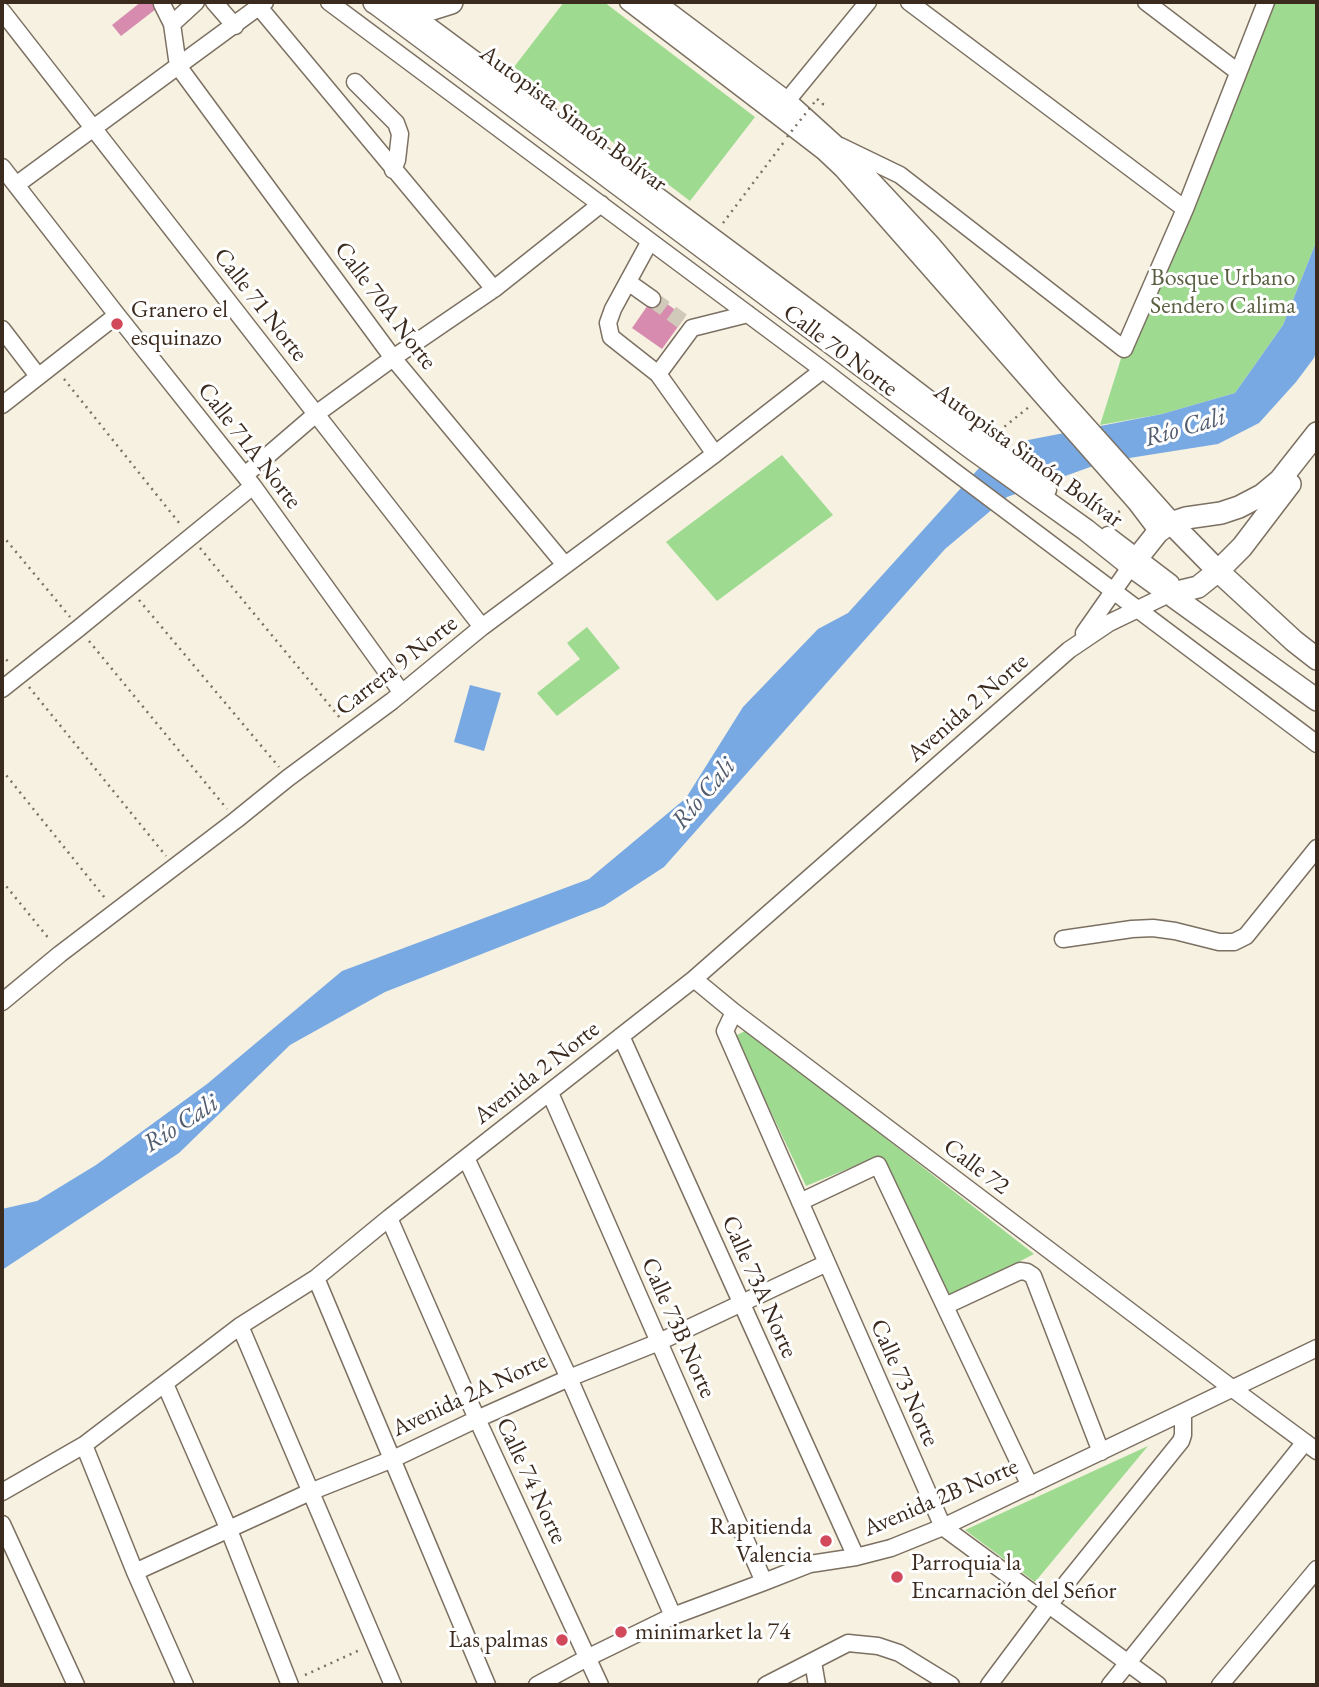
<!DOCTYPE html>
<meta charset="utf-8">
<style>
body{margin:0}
#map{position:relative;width:1319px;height:1687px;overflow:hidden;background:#f6f1e0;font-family:"EB Garamond",serif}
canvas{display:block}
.frame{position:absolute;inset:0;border:4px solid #3b2a1e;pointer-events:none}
</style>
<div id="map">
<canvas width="1319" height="1687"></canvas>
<div class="frame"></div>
</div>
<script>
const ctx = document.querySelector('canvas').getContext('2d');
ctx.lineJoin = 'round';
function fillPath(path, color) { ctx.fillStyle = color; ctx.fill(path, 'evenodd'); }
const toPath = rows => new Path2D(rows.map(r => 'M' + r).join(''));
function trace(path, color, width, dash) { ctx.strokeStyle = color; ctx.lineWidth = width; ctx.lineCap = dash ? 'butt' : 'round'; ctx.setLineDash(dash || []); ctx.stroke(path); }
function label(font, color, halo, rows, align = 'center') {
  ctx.font = font + ' "EB Garamond",serif'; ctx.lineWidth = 6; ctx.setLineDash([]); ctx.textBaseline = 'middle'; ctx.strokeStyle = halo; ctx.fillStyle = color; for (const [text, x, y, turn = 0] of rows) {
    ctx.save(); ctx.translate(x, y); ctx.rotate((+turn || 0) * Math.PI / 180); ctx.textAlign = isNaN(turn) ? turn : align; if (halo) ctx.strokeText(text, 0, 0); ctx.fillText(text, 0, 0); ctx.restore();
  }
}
const green = toPath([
 [564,2,604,2,755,117,690,201,514,67],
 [1267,2,1317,2,1317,240,1283,325,1235,393,1162,414,1100,425,1124,349],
 [782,455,833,515,717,601,666,542],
 [587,627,620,668,557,716,537,693,580,659,567,643],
 [747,1030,1034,1254,951,1297,879,1156,806,1186,735,1036],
 [1148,1446,1035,1582,965,1530]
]);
const water = toPath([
 [1317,240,1317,350,1314,358,1296,382,1259,423,1218,444,1104,462,1007,497,945,549,664,867,604,906,385,992,290,1045,179,1153,2,1270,2,1209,37,1201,96,1165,207,1084,342,971,589,879,686,798,743,707,818,629,848,613,980,467,1023,441,1162,414,1235,393,1283,325],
 [470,685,501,693,484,751,454,742]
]);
const building = toPath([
 [141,2,165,2,121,36,112,25],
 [655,295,685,317,662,349,632,328]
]);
const minorTunnel = toPath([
 [652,299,682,321]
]);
const path = toPath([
 [817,99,823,104,819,108],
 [723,223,784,142],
 [64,379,180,524],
 [999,431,1029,407],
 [1106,519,1122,510],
 [2,535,70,617],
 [200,548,340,718],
 [139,600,279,767],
 [89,641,227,809],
 [2,654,9,663],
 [29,687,166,856],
 [2,770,105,898],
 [2,881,50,940],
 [305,1675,362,1649]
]);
const minor = toPath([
 [214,2,235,26],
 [329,2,823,370,951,469,1317,744],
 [628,2,776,115,824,152,842,169,1136,503,1158,532],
 [909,2,1185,209],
 [1146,2,1238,72],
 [162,4,172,24,196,2],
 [259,7,494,289],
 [405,8,852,340,1048,490],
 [2,11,482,627],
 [172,24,178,66,393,358,565,565],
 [355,82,396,123,400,134,397,160,393,170],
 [786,102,868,2],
 [840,146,900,175,1124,349,1185,209,1266,2],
 [2,167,117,315,253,486,402,693],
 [16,185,265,2],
 [650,241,613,309,608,323,611,337,658,374,715,454],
 [628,282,652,299],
 [2,329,38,376],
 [658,374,692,328,748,314],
 [2,405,117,315],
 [245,475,316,414,393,358,494,289,601,204],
 [1108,535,1171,583],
 [1084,633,1131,566],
 [2,689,79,628,253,486],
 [1063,939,1132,929,1153,928,1175,931,1219,942,1234,942,1246,936,1317,848],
 [694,979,734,1012,1233,1389,1317,1451],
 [2,1002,60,954,236,820,288,778,392,701,482,627,715,454,823,370],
 [734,1012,725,1031,943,1527,1158,1685],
 [621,1036,856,1557],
 [550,1093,764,1582],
 [466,1158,569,1378,673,1616],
 [800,1202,878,1165,1030,1486],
 [389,1218,477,1419,600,1685],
 [316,1278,487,1685],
 [945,1306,1020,1271,1027,1272,1033,1276,1101,1452],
 [240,1326,393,1685],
 [165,1384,229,1530,290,1685],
 [84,1445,135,1572,185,1685],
 [2,1492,84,1445,240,1326,316,1278,389,1218,694,979,1069,650,1109,623,1169,594],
 [2,1524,76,1685],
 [135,1572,310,1492,393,1459,477,1419,569,1378,659,1342,827,1263],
 [813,1662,817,1685],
 [537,1685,587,1658,673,1616,764,1582,810,1564,856,1557,891,1548,943,1527,1317,1348],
 [766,1685,848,1643,878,1646,899,1653,951,1685],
 [989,1685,1048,1606,1181,1441,1183,1435,1183,1413],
 [1110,1685,1305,1442],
 [1220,1685,1317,1569]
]);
const major = toPath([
 [653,2,786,102,850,160,931,247,1051,389,1171,523,1218,571,1294,641,1317,659],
 [378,5,974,450,1086,530,1131,566,1317,700],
 [1131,566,1158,532,1171,523,1186,518,1221,513,1239,507,1262,495,1280,480,1317,433],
 [1169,594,1198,587,1218,571,1242,547,1290,484]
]);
const highway = toPath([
 [375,2,390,8,410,12,432,8,451,2]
]);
const pathBridge = toPath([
 [787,137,817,99]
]);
const markers = [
 [117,324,7,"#d1495b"],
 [826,1541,7,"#d1495b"],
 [897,1577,7,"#d1495b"],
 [621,1632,7,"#d1495b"],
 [562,1640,7,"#d1495b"]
];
const streetNames = [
 ["Autopista Simón Bolívar",573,119,37],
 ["Calle 71 Norte",260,305,52],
 ["Calle 70A Norte",385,306,53],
 ["Calle 70 Norte",840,351,37],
 ["Calle 71A Norte",249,446,52],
 ["Autopista Simón Bolívar",1028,456,36],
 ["Carrera 9 Norte",397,666,-38],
 ["Avenida 2 Norte",968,708,-41],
 ["Avenida 2 Norte",537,1073,-38],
 ["Calle 72",976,1167,37],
 ["Calle 73A Norte",759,1287,66],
 ["Calle 73B Norte",678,1328,66],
 ["Calle 73 Norte",904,1383,66],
 ["Avenida 2A Norte",470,1395,-25],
 ["Calle 74 Norte",531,1481,65],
 ["Avenida 2B Norte",941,1498,-23]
];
const parkNames = [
 ["Bosque Urbano",1223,278],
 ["Sendero Calima",1223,306]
];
const poiNames = [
 ["Granero el",131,310],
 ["esquinazo",131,338],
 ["Rapitienda",812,1527,"right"],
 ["Valencia",812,1555,"right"],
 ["Parroquia la",911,1563],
 ["Encarnación del Señor",911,1591],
 ["minimarket la 74",635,1632],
 ["Las palmas",548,1640,"right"]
];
const waterNames = [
 ["Río Cali",1185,428,-16],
 ["Río Cali",704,794,-50],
 ["Río Cali",181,1124,-33]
];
fillPath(green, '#9edb90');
fillPath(water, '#78a9e3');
fillPath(building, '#d78caf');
trace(minorTunnel, '#d1c9b9', 16, [16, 8]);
trace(minor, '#7c7062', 19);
trace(major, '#7c7062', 24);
trace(highway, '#7c7062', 26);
trace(path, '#7c7062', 2.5, [2, 5]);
trace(minor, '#fff', 16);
trace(major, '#fff', 21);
trace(highway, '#fff', 23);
trace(pathBridge, '#7c7062', 2.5, [2, 5]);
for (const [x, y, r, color] of markers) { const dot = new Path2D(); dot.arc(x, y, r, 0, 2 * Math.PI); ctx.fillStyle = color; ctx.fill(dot); trace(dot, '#fff', 2.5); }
label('24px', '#3b2a1e', '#fff', streetNames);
label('24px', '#595f40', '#fff', parkNames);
label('24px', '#3b2a1e', '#fff', poiNames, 'left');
label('italic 26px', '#535d6d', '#fff', waterNames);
</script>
